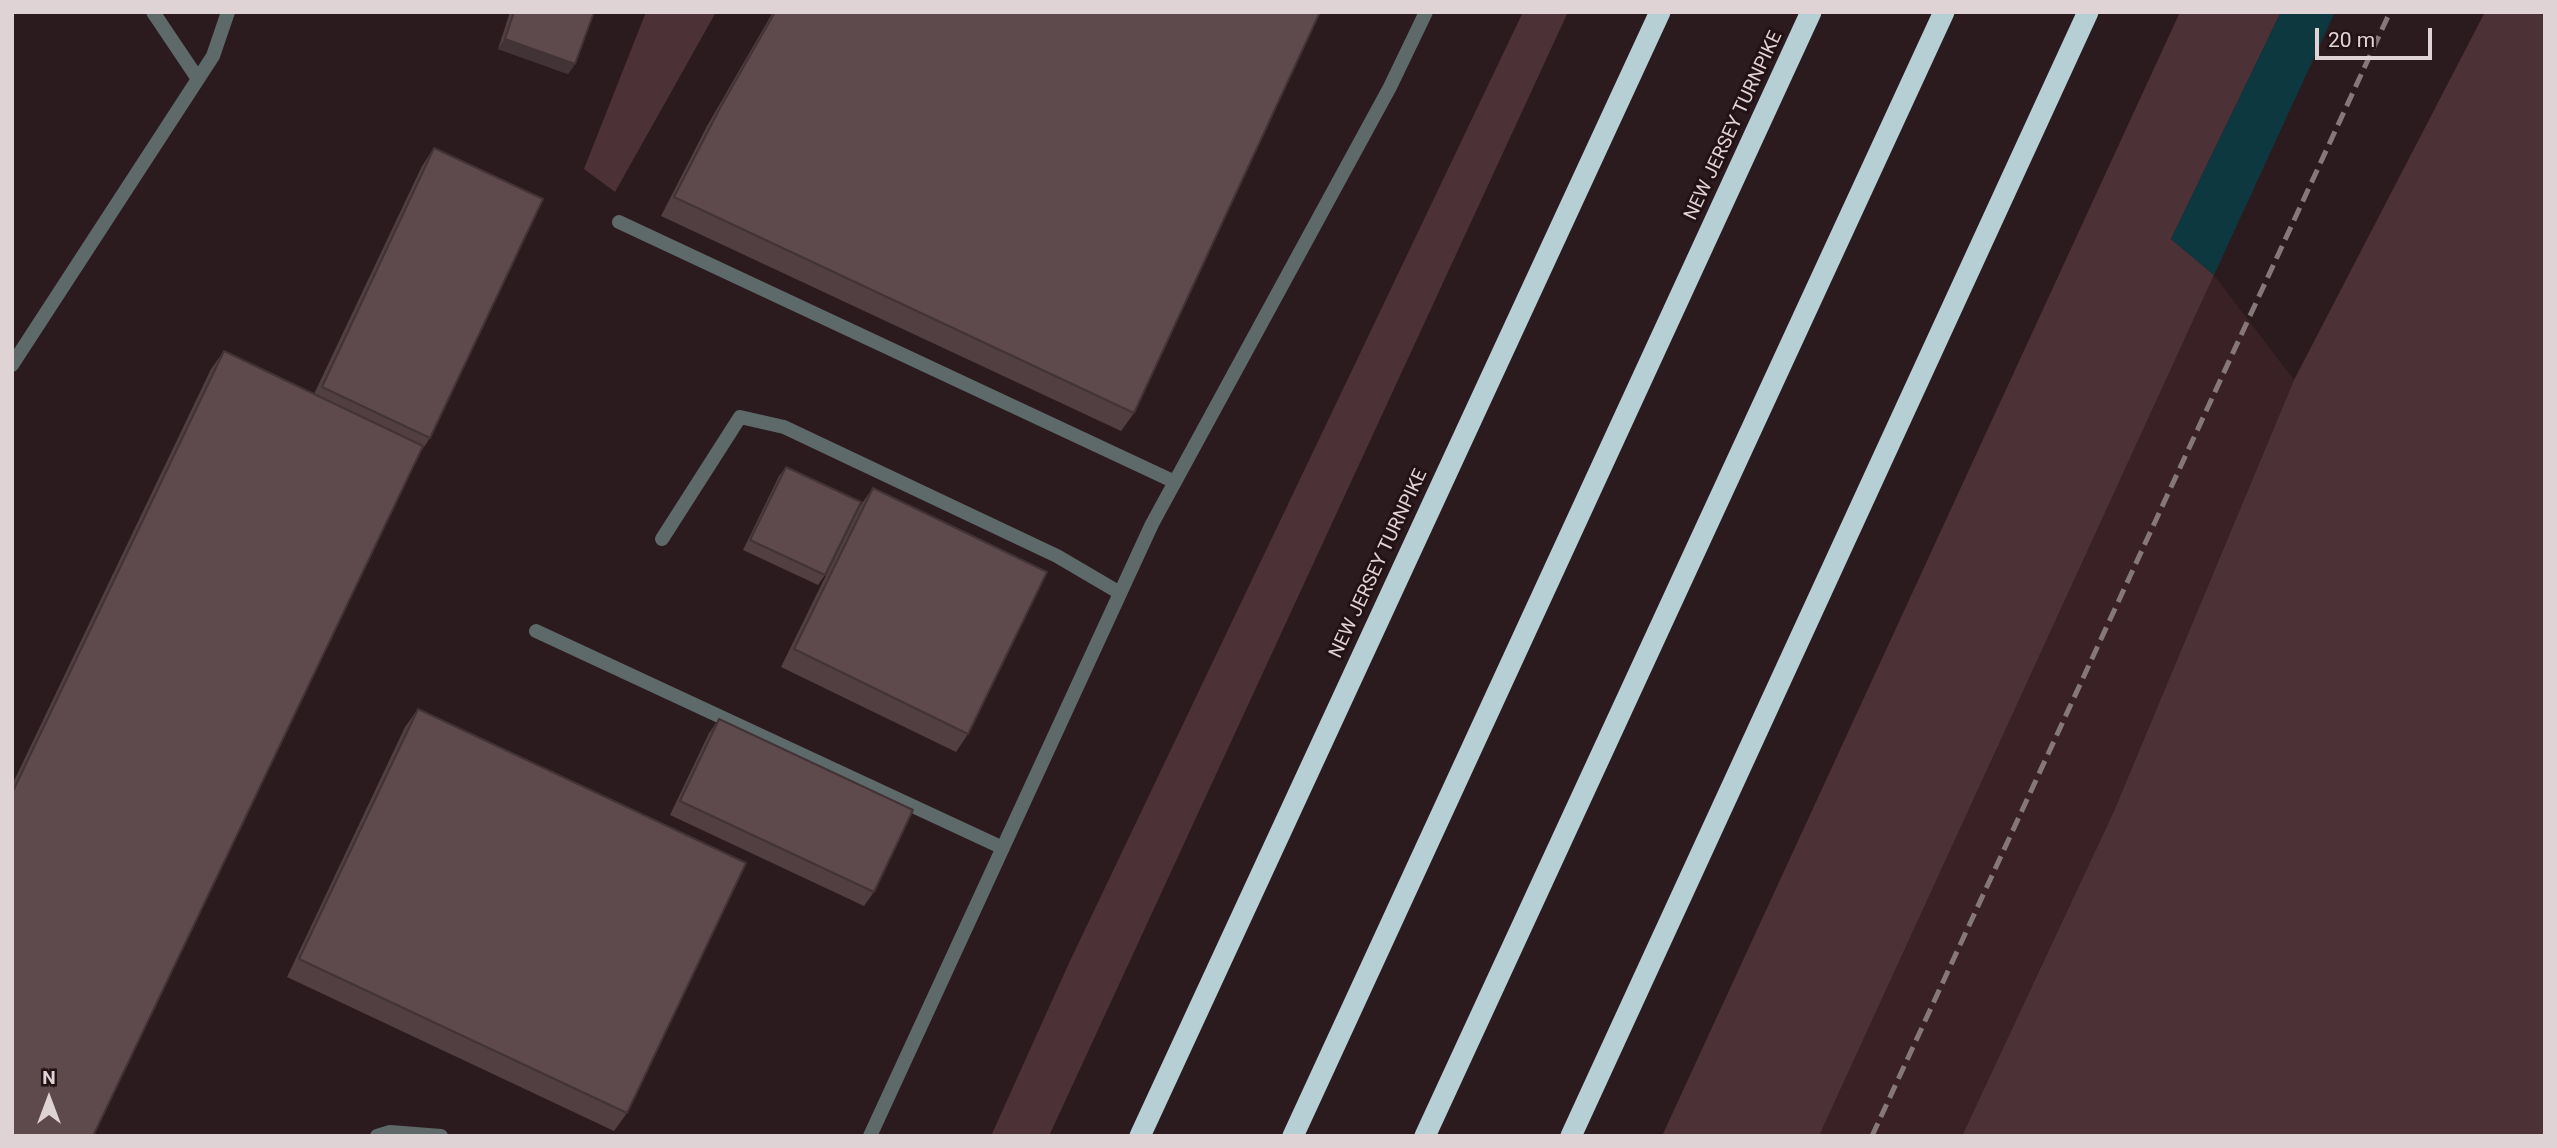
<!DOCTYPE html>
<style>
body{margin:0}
#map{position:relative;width:2557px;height:1148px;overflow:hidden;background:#2c1b1e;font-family:Roboto,sans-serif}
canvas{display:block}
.frame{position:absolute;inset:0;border:14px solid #e0d3d6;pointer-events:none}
.north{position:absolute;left:14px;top:1064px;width:70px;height:70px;-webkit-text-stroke:5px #221115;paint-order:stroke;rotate:0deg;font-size:19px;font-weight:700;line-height:28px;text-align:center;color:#e0d3d6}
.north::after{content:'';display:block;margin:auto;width:24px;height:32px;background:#e0d3d6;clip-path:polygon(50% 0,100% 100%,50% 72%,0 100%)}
.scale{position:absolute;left:2315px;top:28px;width:117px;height:32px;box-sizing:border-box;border:4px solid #e0d3d6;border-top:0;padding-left:9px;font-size:21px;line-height:24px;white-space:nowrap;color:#e0d3d6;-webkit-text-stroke:5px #221115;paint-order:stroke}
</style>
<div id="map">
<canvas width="2557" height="1148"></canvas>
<div class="frame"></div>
<div class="north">N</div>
<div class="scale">20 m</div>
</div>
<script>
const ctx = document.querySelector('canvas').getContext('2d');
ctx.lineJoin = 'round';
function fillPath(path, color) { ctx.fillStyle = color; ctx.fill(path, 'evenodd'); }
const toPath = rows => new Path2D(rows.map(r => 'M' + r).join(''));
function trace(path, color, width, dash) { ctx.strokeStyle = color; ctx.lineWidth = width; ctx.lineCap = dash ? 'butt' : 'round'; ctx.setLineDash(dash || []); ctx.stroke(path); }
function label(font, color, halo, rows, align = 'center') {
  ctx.font = font + ' Roboto,sans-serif'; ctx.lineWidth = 6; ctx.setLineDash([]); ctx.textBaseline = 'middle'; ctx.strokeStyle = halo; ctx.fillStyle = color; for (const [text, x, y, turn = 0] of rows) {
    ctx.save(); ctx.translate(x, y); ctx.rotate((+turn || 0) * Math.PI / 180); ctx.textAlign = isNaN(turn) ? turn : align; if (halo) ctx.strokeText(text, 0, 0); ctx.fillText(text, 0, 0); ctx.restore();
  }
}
const built = toPath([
 [2214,275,2294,380,2114,811,1962,1136,1819,1136]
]);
const green = toPath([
 [646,12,716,12,615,192,584,169],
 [1523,12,1568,12,1049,1136,991,1136,1069,963],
 [2180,12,2281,12,2171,239,2214,275,1819,1136,1662,1136],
 [2485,12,2538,12,2545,16,2545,1136,1962,1136,2114,811,2294,380]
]);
const water = toPath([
 [2281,12,2335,12,2214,275,2171,239]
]);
const service = toPath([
 [153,12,198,79],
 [619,222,1175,482],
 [12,365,213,56,228,12],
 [662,539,740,417,784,427,1057,556,1120,593],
 [536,631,1003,848],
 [377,1136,390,1132,441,1136],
 [870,1136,1152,524,1390,87,1426,12]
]);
const motorway = toPath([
 [1140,1136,1660,12],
 [1293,1136,1811,12],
 [1425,1136,1944,12],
 [1571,1136,2088,12]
]);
const rail = toPath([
 [1872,1136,2390,12]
]);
const wall = toPath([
 [510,12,594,12,575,64,568,74,498,49],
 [773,12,1320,12,1134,413,1121,431,661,216,707,126],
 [434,148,430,438,420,453,12,1136,12,785,211,369,224,351,314,394,422,166],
 [786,467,825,575,818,585,743,550,779,476],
 [873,488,968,734,956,752,781,667,860,506],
 [418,709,627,1113,614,1131,287,977,405,727],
 [719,719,874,892,864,906,670,815,709,733]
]);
const shadedWall = toPath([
 [505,39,575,64,568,74,498,49]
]);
const building = toPath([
 [514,12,594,12,575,64,505,39,514,12],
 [775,12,1320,12,1134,413,674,197,720,108,775,12],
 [434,148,543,199,430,438,322,387,434,148],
 [224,351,423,446,93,1136,12,1136,12,793,224,351],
 [786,467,861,502,825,575,750,540,786,467],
 [873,488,1047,572,968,734,794,649,873,488],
 [418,709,746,863,627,1113,299,959,418,709],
 [719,719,913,810,874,892,680,801,719,719]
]);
const streetNames = [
 ["NEW JERSEY TURNPIKE",1734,126,-65],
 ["NEW JERSEY TURNPIKE",1379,564,-65]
];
fillPath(built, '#392126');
fillPath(green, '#4c3136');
fillPath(water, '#0e383f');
trace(service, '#5e696a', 14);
trace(motorway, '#b6cfd4', 21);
trace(rail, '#86777a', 5, [14, 7]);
fillPath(wall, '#513f42');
fillPath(shadedWall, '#423336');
fillPath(building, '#5e494d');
trace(building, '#423336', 2);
label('19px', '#e0d3d6', '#221115', streetNames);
</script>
